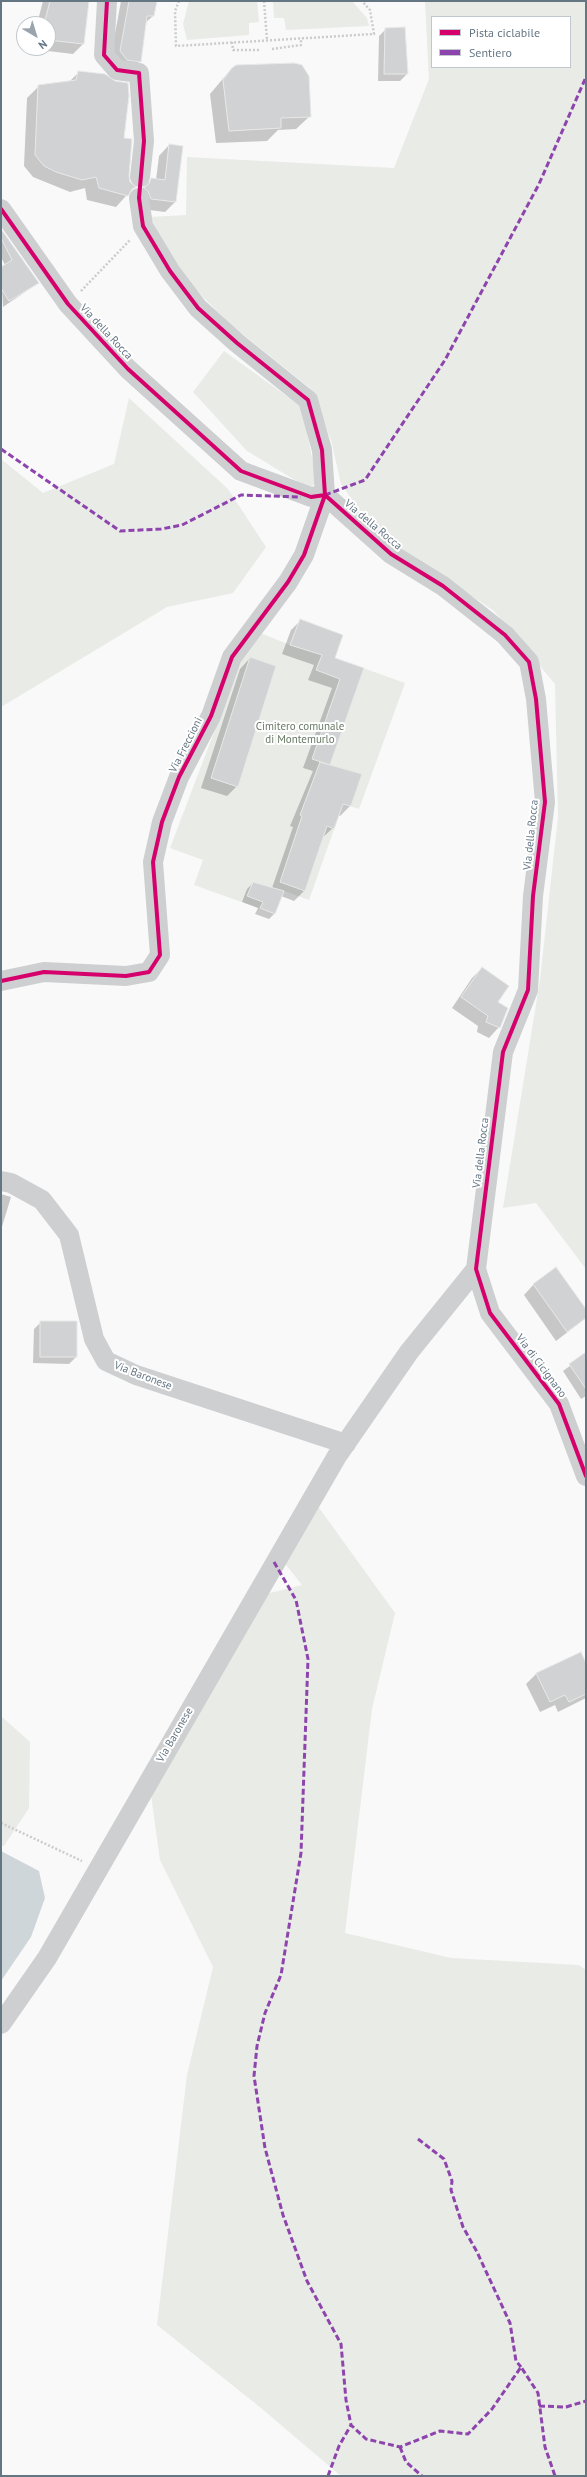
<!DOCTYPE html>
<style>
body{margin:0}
#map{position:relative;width:587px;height:2477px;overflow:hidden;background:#f9f9f9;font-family:"PT Sans",sans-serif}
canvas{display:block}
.frame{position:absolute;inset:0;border:2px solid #657683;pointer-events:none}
.legend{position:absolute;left:431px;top:16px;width:140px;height:52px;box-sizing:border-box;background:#fff;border:1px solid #c1c8cd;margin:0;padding:5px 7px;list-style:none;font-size:12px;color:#657683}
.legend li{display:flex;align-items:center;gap:8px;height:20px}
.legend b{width:20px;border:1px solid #c1c8cd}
.north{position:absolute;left:16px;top:16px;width:40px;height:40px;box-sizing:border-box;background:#fff;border:1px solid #c1c8cd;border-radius:50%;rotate:142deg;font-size:11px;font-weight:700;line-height:16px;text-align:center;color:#657683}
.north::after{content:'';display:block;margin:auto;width:14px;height:18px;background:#99a4ac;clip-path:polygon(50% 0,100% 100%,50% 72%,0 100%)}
</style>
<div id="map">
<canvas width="587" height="2477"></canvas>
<div class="frame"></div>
<ul class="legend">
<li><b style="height:5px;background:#d6006c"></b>Pista ciclabile</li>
<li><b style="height:5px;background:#8e44ad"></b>Sentiero</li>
</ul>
<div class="north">N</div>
</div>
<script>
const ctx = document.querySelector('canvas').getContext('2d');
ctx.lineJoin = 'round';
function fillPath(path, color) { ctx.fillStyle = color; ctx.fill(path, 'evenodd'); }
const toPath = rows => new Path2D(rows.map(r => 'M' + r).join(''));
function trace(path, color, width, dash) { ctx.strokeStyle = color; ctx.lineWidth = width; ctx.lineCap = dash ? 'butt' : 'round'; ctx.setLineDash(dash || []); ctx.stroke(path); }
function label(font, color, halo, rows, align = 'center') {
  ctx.font = font + ' "PT Sans",sans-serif'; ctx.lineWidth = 4; ctx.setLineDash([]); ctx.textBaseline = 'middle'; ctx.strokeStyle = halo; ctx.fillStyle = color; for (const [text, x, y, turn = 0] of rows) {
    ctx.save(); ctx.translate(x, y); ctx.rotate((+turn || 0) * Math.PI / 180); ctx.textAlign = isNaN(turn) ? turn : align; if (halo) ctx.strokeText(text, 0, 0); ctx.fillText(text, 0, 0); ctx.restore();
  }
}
const green = toPath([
 [189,1,257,1,259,22,249,23,249,35,187,40,183,24],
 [273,1,352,1,367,18,369,26,286,30,284,18,274,18],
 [425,1,586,1,586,1269,536,1203,503,1208,540,980,558,817,555,684,494,611,396,545,363,515,341,484,331,440,311,389,231,325,182,276,150,217,186,215,187,157,394,168,429,79],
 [432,17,570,17,570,67,432,67],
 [224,351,302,407,317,483,308,488,247,451,193,392],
 [129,398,228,489,266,547,233,593,167,607,1,707,1,459,43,493,114,464],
 [300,619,343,635,335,658,405,683,359,809,343,804,309,900,284,891,275,914,194,885,203,860,170,848,253,630,290,645],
 [317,1505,395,1613,372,1709,345,1933,451,1958,579,1965,586,1970,586,2476,341,2476,261,2408,157,2325,187,2075,213,1967,160,1860,151,1795,262,1595,302,1585,283,1561],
 [1,1716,30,1742,29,1808,4,1846,1,1845]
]);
const water = toPath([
 [1,1851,39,1871,45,1898,31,1937,1,1981]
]);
const shadow = toPath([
 [43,1,88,1,83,44,73,54,31,49,48,48,48,24,37,24],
 [121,1,156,1,153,16,145,23,140,61,129,71,110,61],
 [386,29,407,74,400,81,378,81,379,36],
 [232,68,310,116,296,129,278,130,267,141,216,143,210,94],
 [79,72,129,182,134,187,116,207,87,200,85,188,70,192,33,177,24,166,27,98,39,86,69,82],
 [169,145,175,202,165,212,141,209,141,190,152,179,156,180,159,156],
 [1,231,38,283,3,307,1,268,5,265,1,257],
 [300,621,334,658,363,669,328,765,361,775,350,806,340,816,338,815,333,828,322,838,304,891,294,901,281,896,275,913,269,919,255,914,258,908,242,902,247,889,253,883,272,888,293,827,290,826,313,771,303,768,332,688,308,680,314,665,282,654,291,630],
 [250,658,237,786,227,796,201,788,240,669],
 [482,968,496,1003,499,1027,489,1038,477,1032,478,1026,452,1008,472,978],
 [1,1194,11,1197,1,1230],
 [534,1284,586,1311,586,1318,556,1341,524,1295],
 [41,1322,76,1357,69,1364,33,1363,34,1329],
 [586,1354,586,1396,581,1399,563,1371],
 [586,1665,586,1698,558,1712,555,1705,540,1712,526,1684,536,1674]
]);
const building = toPath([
 [50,1,89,1,84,44,48,40,48,24,44,24,50,1],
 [129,1,157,1,154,16,147,16,141,62,127,60,120,51,129,1],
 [405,27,408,74,384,74,385,28,405,27],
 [294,63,302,65,309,76,311,117,281,118,281,128,229,131,223,80,232,68,236,65,294,63],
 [78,71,105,74,115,81,128,83,129,96,124,138,132,139,129,176,130,182,136,187,132,189,128,196,99,188,96,177,82,180,56,172,44,166,35,155,38,85,76,80,78,71],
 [169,144,183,146,176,202,151,199,148,191,144,188,149,184,151,178,165,180,169,144],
 [1,229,39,283,9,301,1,288,1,267,12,260,1,238,1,229],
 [300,619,343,635,335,658,364,668,330,765,312,759,340,679,316,670,322,655,290,645,300,619],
 [250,657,276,666,238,787,211,778,250,657],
 [320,762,362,774,351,806,343,804,334,829,327,826,305,891,280,882,302,816,300,815,320,762],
 [253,882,284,891,275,914,260,908,263,902,247,896,253,882],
 [482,967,509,986,498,1002,508,1008,500,1028,486,1022,488,1016,461,997,482,967],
 [556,1267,586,1309,586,1318,567,1332,533,1284,556,1267],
 [40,1321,77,1321,77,1357,40,1357,40,1321],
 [586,1352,586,1389,569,1364,586,1352],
 [581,1652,586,1663,586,1694,569,1702,565,1695,550,1702,536,1673,581,1652]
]);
const path = toPath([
 [179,1,175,11,176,46,374,34,370,10,362,1],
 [264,1,267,40],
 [232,42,233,50,261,50],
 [272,49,301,45,301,38],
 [81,291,130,240],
 [1,1823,82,1861]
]);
const street = toPath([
 [107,1,104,55,117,70,139,73,144,141,140,177],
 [1,209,68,304,128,369,241,471,311,497,325,495,391,554,443,586,505,635,529,662,536,699,545,802,533,896,528,990,503,1052,476,1269,490,1313,559,1404,586,1476],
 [1,981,44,972,126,976,149,972,160,955,153,862,162,822,179,777,211,716,232,657,288,582,304,555,325,495,322,450,308,400,237,343,198,308,170,271,143,226,139,198],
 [1,1181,11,1183,42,1200,69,1235,94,1339,106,1361,136,1375,346,1444],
 [1,2024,47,1958,337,1456,409,1352,476,1269]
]);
const quiet = toPath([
 [1,449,120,531,161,529,182,525,241,495,301,497],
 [325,495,365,480,445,360,539,184,586,77],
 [274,1562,296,1600,308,1659,301,1853,281,1975,265,2013,257,2046,254,2076,265,2148,283,2215,307,2281,341,2344,346,2400,351,2425,366,2439,400,2447,440,2431,468,2434,492,2409,521,2367,538,2393,545,2447,555,2476],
 [418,2139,444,2159,452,2181,451,2190,463,2227,477,2252,510,2323,516,2361,521,2367],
 [539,2406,566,2407,586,2401],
 [400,2447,406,2462,422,2476],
 [328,2476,339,2446,351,2425]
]);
const cycleway = toPath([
 [1,209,68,304,128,369,241,471,311,497,325,495,391,554,443,586,505,635,529,662,536,699,545,802,533,896,528,990,503,1052,476,1269,490,1313,559,1404,586,1476],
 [1,981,44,972,126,976,149,972,160,955,153,862,162,822,179,777,211,716,232,657,288,582,304,555,325,495,322,450,308,400,237,343,198,308,170,271,143,226,139,198,144,141,139,73,117,70,104,55,107,1]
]);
const streetNames = [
 ["Via della Rocca",106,332,47],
 ["Via della Rocca",373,525,40],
 ["Via Freccioni",186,745,-63],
 ["Via della Rocca",531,835,-84],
 ["Via della Rocca",481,1153,-83],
 ["Via di Cicignano",541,1366,53],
 ["Via Baronese",143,1376,21],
 ["Via Baronese",175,1735,-60]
];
const parkNames = [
 ["Cimitero comunale",300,727],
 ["di Montemurlo",300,740]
];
fillPath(green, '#e8ebe6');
fillPath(water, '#ced6d9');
fillPath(shadow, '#0003');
fillPath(building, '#d0d2d3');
trace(building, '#e8e8e8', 1);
trace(path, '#cbcccd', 2.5, [2, 2]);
trace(street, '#cecfd0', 20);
trace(quiet, '#8e44ad', 3, [6, 3]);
trace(cycleway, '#d6006c', 4);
label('11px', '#657683', '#fff', streetNames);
label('11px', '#687a64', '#fff', parkNames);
</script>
